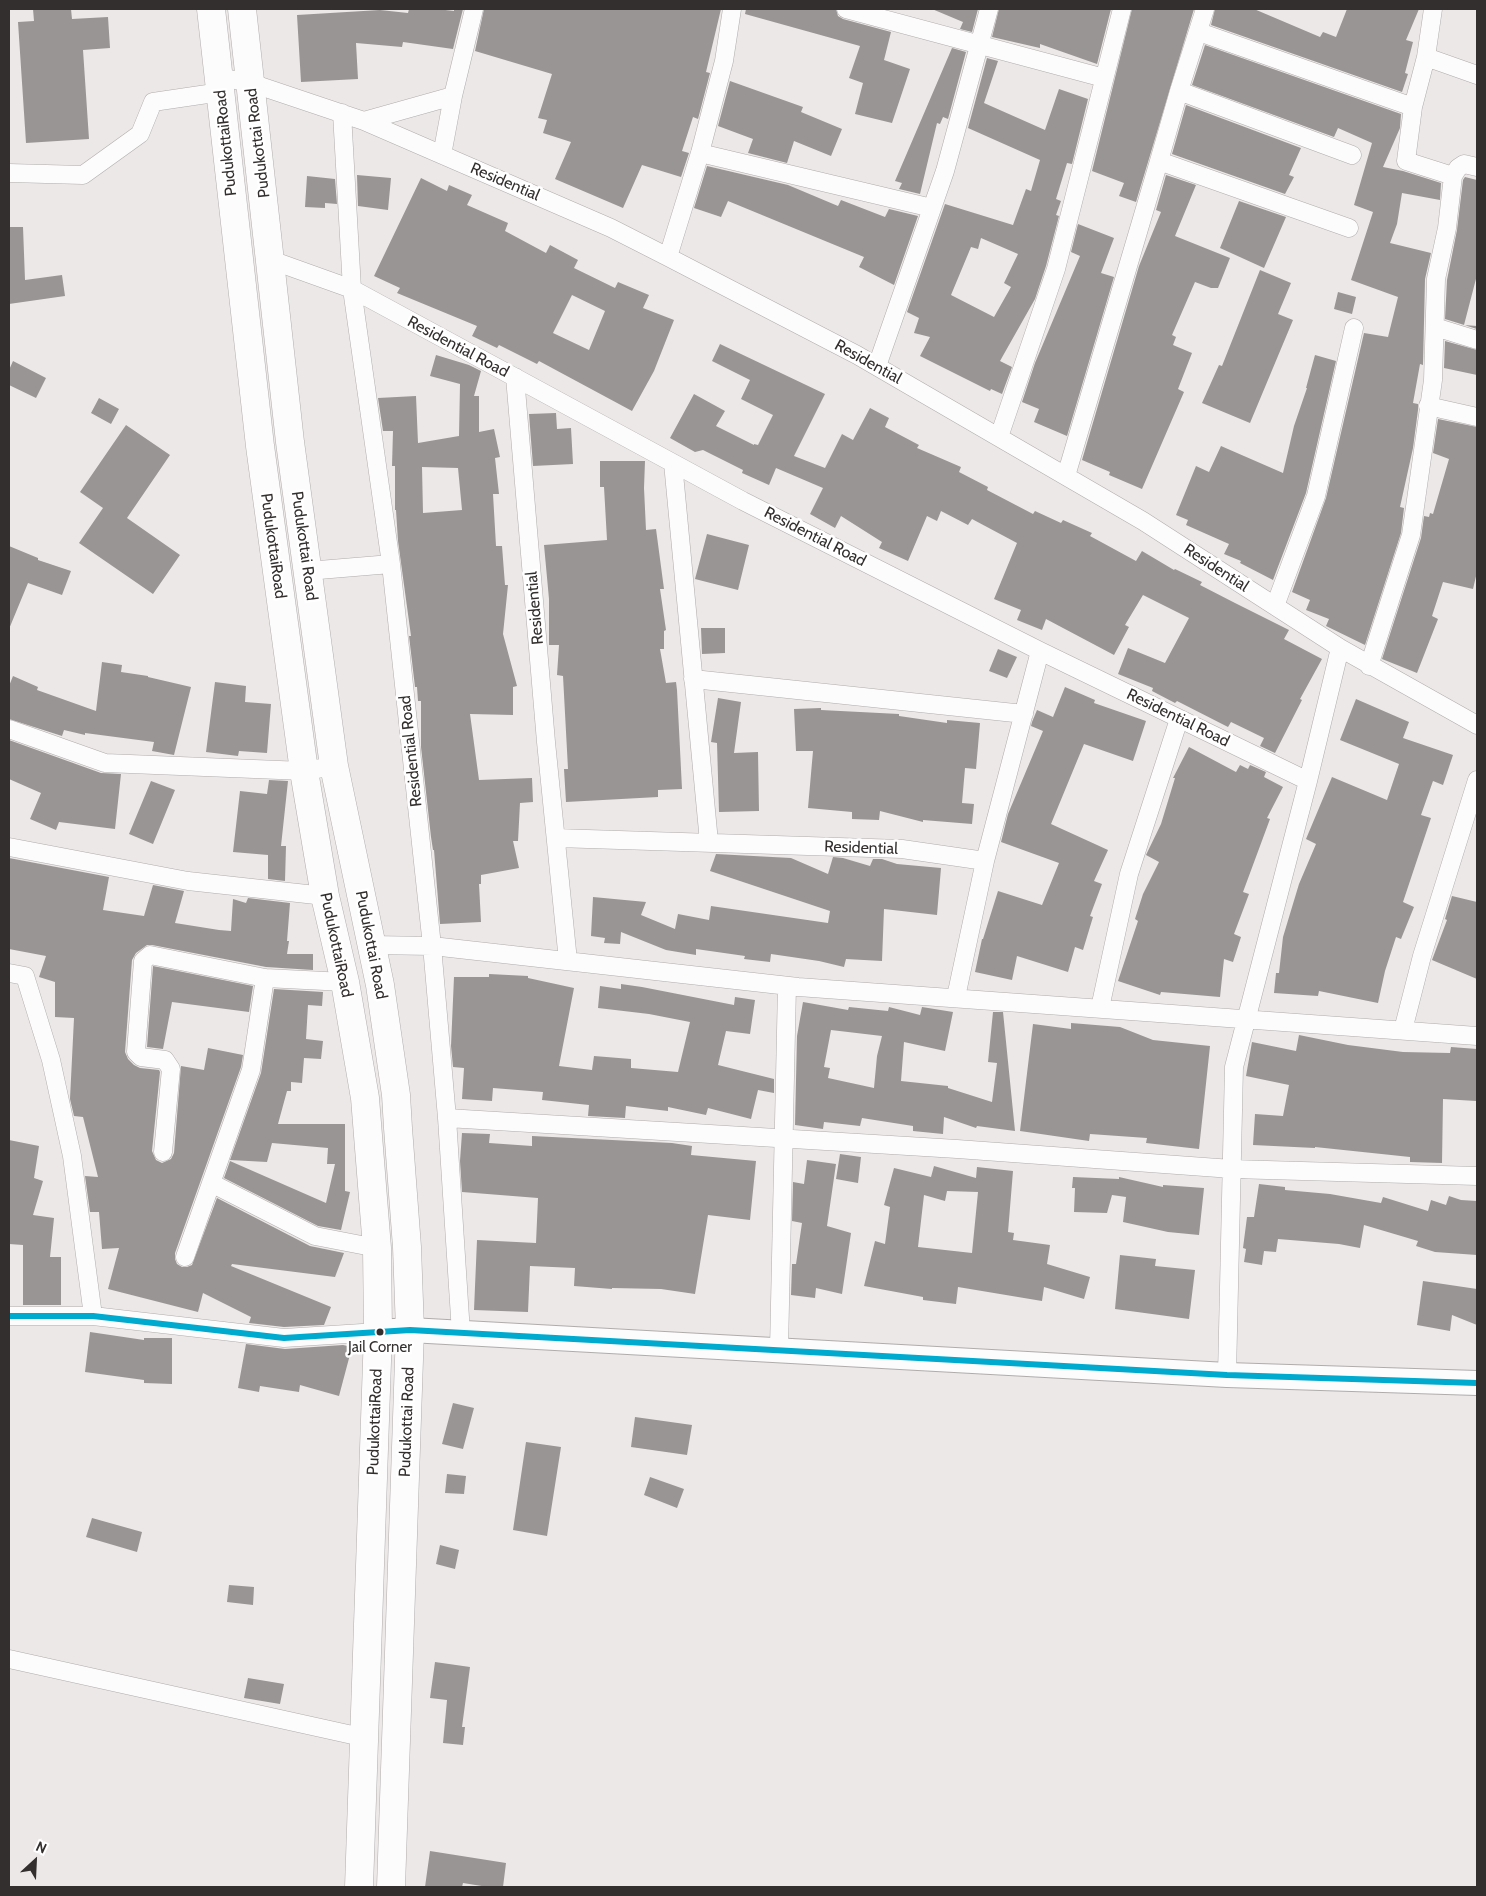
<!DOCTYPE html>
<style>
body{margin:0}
#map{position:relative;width:1486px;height:1896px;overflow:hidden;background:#ede8e8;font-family:Cabin,sans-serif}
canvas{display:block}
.frame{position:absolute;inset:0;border:10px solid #322f2e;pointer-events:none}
.north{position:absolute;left:10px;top:1836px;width:50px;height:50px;-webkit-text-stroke:4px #fff;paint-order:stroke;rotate:25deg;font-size:14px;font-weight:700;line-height:20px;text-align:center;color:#322f2e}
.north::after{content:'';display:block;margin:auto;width:18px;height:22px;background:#322f2e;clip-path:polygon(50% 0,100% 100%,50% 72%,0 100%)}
</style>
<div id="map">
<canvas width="1486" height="1896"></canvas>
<div class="frame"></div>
<div class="north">N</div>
</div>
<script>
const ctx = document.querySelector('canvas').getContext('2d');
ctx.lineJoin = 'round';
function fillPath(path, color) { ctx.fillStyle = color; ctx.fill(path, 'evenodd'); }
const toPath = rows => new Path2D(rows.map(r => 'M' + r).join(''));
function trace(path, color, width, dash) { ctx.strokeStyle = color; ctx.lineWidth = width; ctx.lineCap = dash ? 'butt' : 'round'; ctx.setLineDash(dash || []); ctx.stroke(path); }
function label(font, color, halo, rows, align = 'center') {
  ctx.font = font + ' Cabin,sans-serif'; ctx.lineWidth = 5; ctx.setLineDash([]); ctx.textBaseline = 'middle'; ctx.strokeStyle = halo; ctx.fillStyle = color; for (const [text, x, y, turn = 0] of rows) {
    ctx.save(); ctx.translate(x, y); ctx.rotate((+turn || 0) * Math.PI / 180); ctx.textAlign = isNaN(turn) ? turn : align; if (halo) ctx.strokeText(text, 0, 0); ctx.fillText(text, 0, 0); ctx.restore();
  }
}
const building = toPath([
 [33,9,71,9,72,19,108,17,110,48,83,50,89,139,26,143,18,22,34,21],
 [409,9,437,9,454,11,454,9,463,9,453,49,403,42,402,47,356,43,358,79,301,82,297,15,380,10,408,13],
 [484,9,721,9,706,72,710,73,698,119,693,117,682,151,689,153,681,177,642,165,623,208,555,179,571,142,543,133,547,120,538,118,552,74,475,51],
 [746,9,836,9,838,16,843,19,891,32,884,60,910,69,892,123,855,114,863,83,849,78,860,46,745,14],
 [932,9,978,9,972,32,960,29,963,22],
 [999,9,1111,9,1097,64,1040,44,1040,48,992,37],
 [1132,9,1194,9,1136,202,1119,196,1124,183,1092,171],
 [1215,9,1254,9,1320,37,1323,32,1336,37,1347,9,1419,9,1406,40,1413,42,1405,73,1408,74,1402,92,1211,25],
 [1205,45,1401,114,1400,128,1383,167,1403,171,1441,183,1440,200,1402,193,1397,224,1390,243,1431,253,1425,279,1423,365,1420,364,1413,403,1418,404,1418,410,1413,448,1400,507,1404,508,1401,533,1365,645,1326,626,1329,619,1306,610,1310,600,1292,592,1326,498,1364,333,1388,337,1398,297,1351,280,1373,212,1354,205,1372,143,1338,128,1334,137,1192,85],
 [952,48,966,52,948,119,943,117,940,124,937,123,920,194,899,189,902,183,895,181],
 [987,58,998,61,984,103,1045,130,1059,89,1088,99,1072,164,1067,163,1056,199,1061,201,1056,215,1059,216,1046,266,1035,299,1000,361,1012,367,1002,394,991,389,990,391,920,356,930,337,914,333,919,318,907,312,945,204,1013,225,1026,189,1031,191,1040,160,968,128],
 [981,238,1018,254,1004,283,1011,287,994,317,951,295,971,247,978,249],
 [730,81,803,107,801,112,842,129,831,156,794,141,787,163,748,153,753,139,718,126],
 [1186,105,1301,148,1289,175,1294,177,1285,194,1172,154],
 [707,166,788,185,838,206,841,200,885,217,889,209,918,216,894,285,859,267,864,257,728,201,721,217,694,208],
 [357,175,391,178,388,210,358,206],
 [1166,175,1196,185,1175,236,1230,258,1218,288,1211,288,1195,282,1172,335,1176,337,1173,345,1192,353,1178,389,1184,392,1142,489,1109,475,1110,472,1082,460,1139,266,1161,212,1156,210],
 [307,176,335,179,337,204,325,203,325,208,305,207],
 [1465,177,1477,180,1477,275,1464,325,1477,326,1477,329,1445,319,1447,280,1457,230,1463,180],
 [421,178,447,191,449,185,472,195,467,205,508,223,505,231,546,253,550,245,578,260,574,268,615,288,618,282,649,295,643,308,674,320,654,371,632,411,539,361,537,364,499,345,497,348,472,336,477,326,397,293,400,288,374,276],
 [572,295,605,311,589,350,553,333],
 [1239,201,1286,217,1264,268,1220,248],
 [1078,224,1114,238,1101,273,1114,277,1067,436,1034,422,1039,409,1022,402,1035,363,1080,256,1071,252],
 [9,227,23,227,25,280,62,275,65,296,9,304],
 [1260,270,1291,283,1278,314,1293,320,1250,423,1202,403,1219,365,1222,366],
 [1338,292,1356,297,1352,314,1334,309],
 [1445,341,1477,350,1477,375,1444,368],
 [720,344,825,394,794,456,825,468,842,434,853,440,870,408,889,418,885,427,919,445,917,448,961,467,959,472,988,487,987,490,1033,514,1035,511,1061,523,1063,520,1092,533,1090,536,1136,561,1142,551,1174,570,1175,569,1202,582,1200,585,1235,603,1289,630,1284,639,1322,659,1300,699,1302,700,1275,753,1260,746,1264,738,1231,722,1228,727,1177,701,1175,703,1152,691,1153,688,1118,674,1128,648,1165,663,1189,618,1143,595,1125,625,1129,627,1114,655,1046,619,1042,630,1017,620,1021,610,994,599,1017,543,972,519,968,525,941,511,937,521,927,516,908,561,879,548,882,542,841,516,835,528,810,514,823,488,776,468,769,485,742,473,743,470,703,450,695,452,670,438,694,394,725,411,716,426,754,445,754,444,758,445,773,415,741,399,750,380,712,361],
 [436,355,469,365,481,371,474,396,479,396,479,432,494,429,500,457,495,458,499,494,493,494,496,546,502,546,505,585,508,585,503,634,517,686,513,687,513,715,470,714,479,780,532,778,533,802,520,803,518,841,513,841,519,868,481,875,481,884,479,884,481,922,440,924,434,850,433,850,431,837,421,747,421,701,418,701,417,687,415,687,409,636,411,636,398,541,396,510,395,510,395,466,392,466,393,431,383,431,378,398,416,396,418,443,459,436,460,384,430,376],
 [422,467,458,468,462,510,423,513],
 [1315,355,1336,361,1306,493,1273,580,1240,563,1241,561,1224,554,1229,544,1186,525,1188,520,1176,515,1196,466,1209,472,1221,446,1283,473,1294,426,1307,388,1306,388],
 [13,361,46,378,36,398,9,385,9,370],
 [99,398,119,409,111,424,91,413],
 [556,413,557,429,571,428,573,464,533,466,529,414],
 [1438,419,1477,427,1477,572,1473,589,1443,582,1432,616,1438,619,1417,673,1382,659,1421,538,1424,516,1429,517,1430,513,1433,514,1449,459,1433,453],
 [126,425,170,455,127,518,180,555,153,594,79,543,103,508,80,492],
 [600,461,645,461,644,488,646,530,656,529,664,589,660,589,666,630,664,631,664,649,660,649,666,683,676,682,677,690,682,789,658,790,658,797,566,802,564,769,568,769,563,676,557,675,559,645,549,645,549,599,544,545,607,540,604,487,600,487],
 [707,534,749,545,738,590,695,579],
 [9,546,38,558,38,560,71,571,62,595,28,583,9,629],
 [701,628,725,628,725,653,702,654],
 [998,649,1017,657,1007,678,989,671],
 [102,662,122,665,121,672,148,676,148,677,191,687,174,755,152,751,154,742,85,733,85,735,64,730,62,736,9,719,9,686,13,676,38,687,37,690,96,711],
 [215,682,246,686,245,702,271,704,267,753,239,751,238,756,206,752],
 [1065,687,1095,700,1094,703,1146,721,1133,761,1084,744,1051,824,1108,850,1094,881,1102,884,1090,916,1093,917,1083,950,1075,947,1068,972,1017,956,1012,980,975,972,982,939,983,939,998,891,1042,905,1059,863,1001,842,1008,814,1043,731,1031,726,1032,722,1037,710,1053,717],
 [718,698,741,702,734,753,758,752,759,811,719,812,717,743,711,742],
 [1356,699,1409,722,1403,738,1453,755,1443,785,1433,781,1421,815,1431,818,1403,902,1414,907,1401,939,1396,937,1385,971,1378,1003,1319,991,1318,996,1274,993,1276,973,1279,973,1283,937,1299,884,1316,844,1306,839,1332,777,1387,800,1399,764,1340,740],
 [821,708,821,710,899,714,899,716,947,723,947,720,980,723,976,769,965,768,962,803,974,804,972,824,923,820,923,822,880,811,879,820,852,819,852,812,808,808,813,751,796,751,794,709],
 [9,740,101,773,121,774,115,829,59,822,56,830,30,819,41,793,9,779],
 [1189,747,1236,772,1240,765,1248,769,1250,765,1266,772,1264,777,1283,787,1267,818,1270,819,1243,892,1249,894,1234,934,1241,937,1233,962,1224,959,1220,997,1161,992,1160,995,1118,981,1138,921,1135,919,1143,894,1159,862,1146,855,1161,824,1175,778,1173,778],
 [269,780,288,781,281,846,286,846,285,881,268,879,268,855,233,852,240,791,267,794],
 [151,781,175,790,153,844,129,834],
 [716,854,791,858,828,874,833,857,843,858,870,866,873,859,882,859,897,864,941,868,937,915,884,909,882,961,846,959,844,967,819,961,771,954,770,962,744,959,745,956,696,949,696,955,666,950,621,932,620,944,604,943,605,938,591,936,593,897,646,902,641,915,675,929,678,914,709,920,711,906,828,923,830,911,710,871],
 [9,858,109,877,103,910,144,916,153,885,184,891,175,923,219,930,231,931,233,899,246,903,248,898,290,903,287,941,289,941,287,954,313,954,313,970,266,967,152,945,147,945,136,953,132,960,125,1052,128,1059,134,1065,140,1068,159,1070,160,1072,152,1151,156,1160,162,1163,171,1159,174,1153,181,1066,204,1070,208,1048,243,1055,241,1067,175,1253,175,1259,177,1264,182,1267,187,1267,192,1265,217,1198,310,1246,344,1253,335,1277,232,1264,231,1266,331,1307,324,1325,284,1327,249,1323,251,1317,203,1293,198,1312,108,1289,119,1248,102,1249,99,1212,90,1212,85,1176,98,1177,83,1117,74,1116,70,1099,74,1018,55,1017,55,982,39,977,46,956,9,949],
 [1452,896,1477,902,1477,979,1432,960,1447,920,1445,919],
 [153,966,253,986,249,1012,172,1002,163,1049,147,1047],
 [489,974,528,976,528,978,574,988,559,1066,592,1070,594,1056,631,1059,631,1068,678,1072,690,1022,649,1014,598,1008,600,986,621,989,621,984,642,987,734,1005,735,997,755,1000,750,1034,726,1031,718,1065,774,1079,774,1093,758,1090,751,1119,708,1108,706,1115,668,1107,668,1111,626,1106,625,1118,588,1116,589,1105,542,1100,543,1092,493,1088,492,1101,462,1099,464,1068,453,1067,451,1046,454,977,489,977],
 [274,989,323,992,322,1006,308,1005,306,1039,323,1041,321,1059,304,1058,302,1083,291,1082,291,1091,287,1091,278,1124,345,1124,345,1191,350,1192,341,1230,318,1226,224,1178,230,1161,326,1203,335,1164,327,1164,328,1148,272,1143,267,1162,230,1160,261,1073],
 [803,1002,848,1010,849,1007,888,1011,889,1007,920,1015,922,1007,953,1012,945,1051,904,1042,901,1081,948,1086,948,1088,992,1102,997,1063,988,1062,993,1012,1003,1012,1015,1131,977,1126,976,1128,944,1117,943,1134,913,1131,913,1126,862,1118,860,1126,824,1122,823,1129,795,1125,797,1036],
 [831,1030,882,1036,877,1056,874,1088,828,1078,830,1068,824,1067],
 [1071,1023,1120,1027,1153,1040,1210,1046,1199,1149,1146,1143,1147,1138,1090,1134,1089,1141,1020,1131,1033,1024,1071,1029],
 [1299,1035,1348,1045,1403,1052,1450,1053,1451,1047,1477,1049,1476,1101,1443,1099,1442,1163,1410,1162,1410,1157,1315,1147,1315,1148,1253,1145,1255,1114,1283,1116,1289,1085,1246,1076,1252,1042,1296,1051],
 [462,1133,490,1134,489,1143,532,1146,532,1136,672,1143,692,1146,691,1155,756,1161,750,1220,708,1215,695,1294,661,1289,612,1288,612,1289,574,1286,575,1268,530,1266,528,1312,474,1310,477,1240,536,1243,538,1198,462,1192,460,1161],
 [9,1140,39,1146,34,1178,43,1181,33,1215,54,1218,50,1257,61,1257,61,1305,23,1305,23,1245,9,1244],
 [840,1154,861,1157,858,1183,836,1179],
 [807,1160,836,1164,827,1226,851,1233,842,1294,816,1288,815,1298,791,1295,792,1264,796,1264,802,1223,792,1221,793,1182,804,1184],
 [934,1166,976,1178,977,1167,1013,1171,1008,1232,1014,1233,1013,1240,1050,1245,1047,1264,1090,1277,1084,1299,1044,1287,1042,1301,958,1287,956,1304,923,1300,923,1297,864,1286,875,1241,885,1244,890,1207,884,1205,894,1168,931,1177],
 [947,1191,978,1192,972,1253,918,1247,924,1195,945,1201],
 [1073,1177,1119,1179,1119,1177,1163,1187,1163,1185,1204,1188,1199,1235,1168,1232,1123,1222,1126,1197,1112,1195,1107,1213,1074,1212,1075,1188,1072,1188],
 [1259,1184,1285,1187,1285,1190,1330,1194,1381,1203,1383,1197,1428,1211,1431,1200,1446,1205,1449,1196,1461,1200,1477,1201,1477,1255,1435,1252,1416,1246,1418,1241,1364,1225,1360,1248,1339,1244,1278,1239,1276,1252,1264,1251,1262,1265,1244,1262,1246,1249,1243,1248,1247,1217,1254,1217],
 [1120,1255,1156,1259,1155,1266,1195,1270,1189,1319,1115,1309],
 [1423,1281,1477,1289,1477,1325,1452,1315,1450,1331,1417,1325],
 [90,1332,144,1340,144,1338,172,1338,172,1384,144,1383,144,1380,85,1372],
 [246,1344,285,1349,343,1345,352,1347,339,1396,300,1385,299,1392,260,1386,259,1392,238,1388],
 [453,1403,474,1408,463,1449,442,1444],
 [635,1417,692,1425,687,1455,631,1447],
 [526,1442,561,1447,547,1536,513,1530],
 [447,1474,466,1476,464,1494,445,1493],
 [650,1477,684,1489,677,1508,644,1495],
 [92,1518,142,1532,137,1552,86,1537],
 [440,1545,459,1550,455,1569,436,1564],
 [229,1585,254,1587,253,1605,227,1602],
 [435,1662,470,1667,462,1727,465,1727,463,1745,443,1743,447,1700,430,1698],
 [248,1678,284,1684,280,1704,244,1698],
 [430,1851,506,1863,503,1887,488,1887,463,1883,462,1887,425,1887]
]);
const street = toPath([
 [846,9,1104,78],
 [1433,9,1426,57,1477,75],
 [1199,32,1413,107,1426,57],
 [219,77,251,83,364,121,611,228,668,257,857,355,1143,521,1340,648,1477,725],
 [1179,91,1352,155],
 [1413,107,1406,161,1453,176],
 [364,121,453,96],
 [700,153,932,208],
 [442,155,453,96,474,9],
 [1159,161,1179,91,1205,9],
 [9,173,83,175,140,134,153,102,221,92],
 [668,257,700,153,724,61,732,9],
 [271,260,352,289,342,113],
 [1435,327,1477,340],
 [877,366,945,171,989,9],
 [515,377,546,742,568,961],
 [1428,406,1477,417],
 [999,437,1056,269,1122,9],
 [673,463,709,842],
 [1066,476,1159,161,1349,228],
 [307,571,391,564],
 [1275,606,1316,496,1354,328],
 [1369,666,1411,535,1433,380,1436,279,1447,228,1453,176,1458,168,1464,164,1477,167],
 [693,679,1024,714],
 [9,729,105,763,304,771,334,766],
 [556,838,902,849,985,861],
 [9,847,188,881,325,896],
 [371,945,432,946,798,987,1477,1036],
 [9,973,25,976,51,1060,72,1156,93,1316],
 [956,997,985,861,1040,651],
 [1100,1008,1129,874,1179,719],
 [1403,1030,1422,956,1477,780],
 [447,1118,957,1149,1232,1169,1477,1176],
 [163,1152,171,1069,165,1060,141,1057,136,1052,143,961,150,955,265,978,345,982],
 [211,1183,315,1236,377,1248],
 [185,1257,251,1070,265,978],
 [9,1316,93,1316,284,1338,378,1332],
 [461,1333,447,1118,432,946,391,564,352,289,743,501,1040,651,1308,781],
 [779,1349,787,986],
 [1227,1375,1234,1067,1308,781,1340,648],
 [9,1659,366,1738]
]);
const secondary = toPath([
 [378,1332,410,1330,1227,1375,1477,1383]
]);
const highway = toPath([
 [211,9,260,446,304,771,325,896,345,982,365,1098,377,1248,378,1332,359,1887],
 [242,9,290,442,334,766,380,985,396,1095,398,1128,407,1247,410,1330,391,1887]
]);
const bus1 = toPath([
 [9,1316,93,1316,284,1338,410,1330,1227,1375,1477,1383]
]);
const markers = [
 [380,1332,4.5,"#322f2e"]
];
const busNames = [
 ["Jail Corner",380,1348]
];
const streetNames = [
 ["PudukottaiRoad",226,143,-96],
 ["Pudukottai Road",258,143,-97],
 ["Residential",505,182,23],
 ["Residential Road",458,347,28],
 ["Residential",868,362,29],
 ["Residential Road",815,537,27],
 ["PudukottaiRoad",273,546,82],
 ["Pudukottai Road",304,546,82],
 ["Residential",1216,568,33],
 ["Residential",535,608,-95],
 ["Residential Road",1178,718,26],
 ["Residential Road",411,751,-96],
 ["Residential",861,848,2],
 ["PudukottaiRoad",336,945,78],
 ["Pudukottai Road",371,945,79],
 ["PudukottaiRoad",375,1422,-88],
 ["Pudukottai Road",407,1422,-88]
];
fillPath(building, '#999595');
trace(street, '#b0acac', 19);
trace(secondary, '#b0acac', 26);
trace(highway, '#b0acac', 29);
trace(street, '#fcfcfc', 18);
trace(secondary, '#fcfcfc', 24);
trace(highway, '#fcfcfc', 28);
trace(bus1, '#00a9ce', 6);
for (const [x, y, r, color] of markers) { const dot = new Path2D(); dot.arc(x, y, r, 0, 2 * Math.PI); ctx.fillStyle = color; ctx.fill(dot); trace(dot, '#fff', 2); }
label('15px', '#322f2e', '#fff', busNames);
label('16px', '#322f2e', '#fff', streetNames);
</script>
